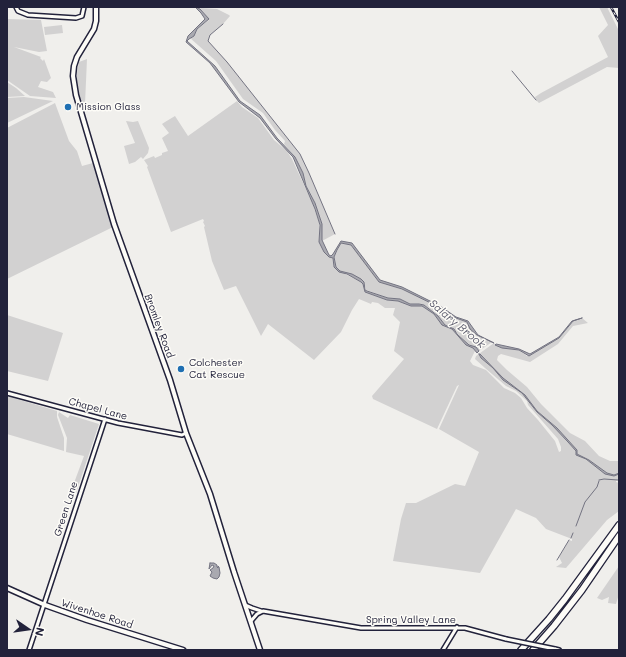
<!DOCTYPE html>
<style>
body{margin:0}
#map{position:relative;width:626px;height:657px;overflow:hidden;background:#f0efec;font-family:Mali,sans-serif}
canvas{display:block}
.frame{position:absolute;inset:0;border:8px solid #22223b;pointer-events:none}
.north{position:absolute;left:8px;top:609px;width:40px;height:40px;-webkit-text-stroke:3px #fdfcf7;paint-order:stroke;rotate:103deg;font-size:11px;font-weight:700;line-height:16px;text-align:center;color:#22223b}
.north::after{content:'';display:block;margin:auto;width:14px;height:18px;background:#22223b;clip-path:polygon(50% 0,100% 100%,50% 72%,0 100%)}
</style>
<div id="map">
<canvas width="626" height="657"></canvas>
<div class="frame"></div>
<div class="north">N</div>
</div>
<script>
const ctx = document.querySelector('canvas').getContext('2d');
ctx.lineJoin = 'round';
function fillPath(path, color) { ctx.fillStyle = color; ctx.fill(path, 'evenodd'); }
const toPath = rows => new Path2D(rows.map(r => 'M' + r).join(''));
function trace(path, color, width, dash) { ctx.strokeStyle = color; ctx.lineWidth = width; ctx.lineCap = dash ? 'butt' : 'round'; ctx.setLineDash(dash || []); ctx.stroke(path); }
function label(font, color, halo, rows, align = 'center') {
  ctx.font = font + ' Mali,sans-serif'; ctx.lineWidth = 3; ctx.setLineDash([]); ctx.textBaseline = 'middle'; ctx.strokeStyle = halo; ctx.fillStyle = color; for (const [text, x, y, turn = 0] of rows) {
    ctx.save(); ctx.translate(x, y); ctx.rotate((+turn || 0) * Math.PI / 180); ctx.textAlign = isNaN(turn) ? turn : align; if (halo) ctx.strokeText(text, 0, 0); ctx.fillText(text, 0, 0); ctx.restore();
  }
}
const green = toPath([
 [599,7,607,7,619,31,619,68,607,67,539,103,536,100,535,97,541,93,608,57,598,36,608,25],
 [200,8,217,9,229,15,230,16,223,24,210,35,208,41,227,62,300,154,309,173,335,234,322,241,322,224,315,203,306,186,303,173,295,157,284,144,285,141,275,130,263,113,243,99,216,61,190,38,194,36,197,29,209,20],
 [7,19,41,20,47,51,39,52,14,47,41,57,40,58,43,61,44,59,51,78,47,82,41,81,38,87,53,92,56,98,30,96,7,80],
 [62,25,63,33,45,35,44,27],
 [87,59,85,104,81,104,77,81,77,72,79,62],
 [7,82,16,88,25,96,7,97],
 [24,97,53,101,7,123,7,98],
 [237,101,242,107,258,118,274,140,287,151,292,159,312,202,319,222,319,239,324,252,333,258,333,266,337,270,361,282,363,284,365,292,387,300,398,301,412,306,422,306,434,314,442,324,452,329,466,345,473,348,475,351,470,361,473,365,486,370,504,388,515,393,521,398,527,408,538,420,555,441,559,452,561,451,561,447,558,439,528,405,527,401,516,391,506,386,485,368,475,359,476,356,494,343,502,348,519,350,527,356,531,355,559,338,573,321,575,320,582,318,588,323,573,326,558,344,530,362,501,354,498,356,497,360,507,370,527,387,541,404,570,433,585,441,599,456,610,461,619,461,619,472,614,475,607,473,589,460,577,454,577,450,557,428,537,411,525,395,503,378,480,354,479,354,481,358,493,368,503,380,522,393,537,412,552,425,568,442,576,451,576,455,586,459,605,474,614,476,619,474,619,480,616,481,616,482,619,483,619,511,607,520,566,568,556,567,562,563,559,557,569,540,572,541,572,539,546,529,536,518,516,509,480,573,393,561,401,519,406,503,416,503,455,484,465,486,479,452,439,429,459,385,457,386,437,429,373,399,372,396,404,359,394,351,400,322,393,315,395,308,385,308,378,303,372,302,371,304,359,299,352,310,341,332,314,360,268,324,261,336,236,286,224,290,212,261,204,227,205,226,203,222,204,221,203,219,171,232,147,167,148,166,144,160,154,156,155,158,162,155,162,153,168,151,162,138,169,133,162,124,165,122,175,116,188,136],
 [55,103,69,141,77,151,82,166,93,163,113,227,7,279,7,128],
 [126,121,133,122,138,121,149,148,148,153,143,159,141,157,135,162,129,164,124,146,135,143],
 [341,243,351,245,379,282,404,290,441,308,456,318,467,322,470,329,477,335,492,342,479,351,476,347,469,345,452,328,445,325,435,313,424,305,419,304,410,304,400,299,388,298,366,290,364,282,352,274,340,271,336,267,334,257],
 [7,315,63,333,48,381,7,371],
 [7,396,57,411,57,417,64,438,64,451,7,434],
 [59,412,68,418,70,415,99,424,76,493,71,491,84,456,66,452,67,438,60,420,58,415],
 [619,566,619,594,616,604,608,603,609,597,602,600,597,598]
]);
const water = toPath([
 [195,7,200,9,209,19,197,29,194,36,189,39,187,41,215,66,240,101,260,115,277,138,295,157,303,173,306,186,315,203,322,224,322,240,329,255,331,256,333,254,341,241,352,243,380,280,402,287,440,306,456,317,468,321,478,335,494,343,477,335,470,329,467,322,456,318,441,308,402,289,379,282,351,245,341,243,337,250,334,257,336,267,340,271,352,274,361,279,364,282,365,290,367,291,388,298,400,299,410,304,419,304,424,305,438,316,445,325,454,329,457,334,469,345,476,347,479,351,477,353,473,348,466,345,452,329,442,325,434,314,422,306,411,306,398,301,387,300,365,292,363,284,361,282,347,274,339,272,334,267,333,258,329,257,324,252,319,242,320,225,315,209,293,157,276,139,260,118,239,102,210,63,186,42,188,36,205,19,201,13,195,7],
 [582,318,573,321,559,338,529,356,519,350,502,348,495,345,496,344,519,349,530,354,559,337,572,321,582,318],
 [479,354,480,354,503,378,525,395,537,411,557,428,577,450,577,454,589,460,607,473,614,475,619,473,619,474,614,476,605,474,586,459,576,455,576,451,568,442,552,425,537,412,522,393,503,380,493,368,481,358,479,354],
 [210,563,214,563,217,565,217,567,218,568,218,566,219,567,220,573,219,577,217,579,213,578,210,576,212,572,210,570,213,568,214,566,212,565,209,569,210,563]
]);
const stream = toPath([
 [223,24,210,35,208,41,227,62,300,154,309,173,335,234],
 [512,71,536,100],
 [599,480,604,479,618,480],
 [576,526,585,502,597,487,599,481],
 [571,538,573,533],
 [557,560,569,540]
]);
const minor = toPath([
 [16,7,18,11,28,15,76,18,82,16,84,7],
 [7,393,118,423,182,435,186,433],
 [245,605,252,608,261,611],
 [251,621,257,614,263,611,361,628,465,628,506,639],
 [555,649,559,650],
 [29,650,105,419],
 [443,650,457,627]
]);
const tertiary = toPath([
 [96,7,96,21,94,29,77,57,74,66,73,76,76,95,114,224,170,380,186,433,210,494,234,572,260,650],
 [7,588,45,605,87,620,183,650]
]);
const trunk = toPath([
 [521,650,549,619,565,599,619,525],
 [533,650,554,626,582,590,619,536]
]);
const rail = toPath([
 [611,7,619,22]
]);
const minorBridge = toPath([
 [506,639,555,649]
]);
const markers = [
 [68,107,4,"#1f6fb2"],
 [181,369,4,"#1f6fb2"]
];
const poiNames = [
 ["Mission Glass",76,107],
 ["Colchester",189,363],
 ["Cat Rescue",189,375]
];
const streetNames = [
 ["Bromley Road",159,326,70],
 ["Chapel Lane",98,409,15],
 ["Green Lane",66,509,-72],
 ["Wivenhoe Road",97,614,18],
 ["Spring Valley Lane",411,620]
];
const waterNames = [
 ["Salary Brook",457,324,40]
];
fillPath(green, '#d2d1d1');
fillPath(water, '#a9a9b0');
trace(water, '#737381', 1);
trace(stream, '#737381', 1);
trace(minor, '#22223b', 6);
trace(tertiary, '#22223b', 7);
trace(trunk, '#22223b', 8);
trace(minor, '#fdfcf7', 3);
trace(tertiary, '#fdfcf7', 4);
trace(trunk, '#fdfcf7', 5.5);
trace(rail, '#22223b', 2.5);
trace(rail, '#fdfcf7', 1, [3]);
trace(minorBridge, '#22223b', 6, []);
trace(minorBridge, '#fdfcf7', 3);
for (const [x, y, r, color] of markers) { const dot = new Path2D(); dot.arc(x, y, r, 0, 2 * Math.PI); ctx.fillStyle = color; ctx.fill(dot); trace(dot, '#fdfcf7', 1.5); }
label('10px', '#22223b', '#fdfcf7', poiNames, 'left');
label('10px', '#22223b', '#fdfcf7', streetNames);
label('italic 11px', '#58586a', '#fdfcf7', waterNames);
</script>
